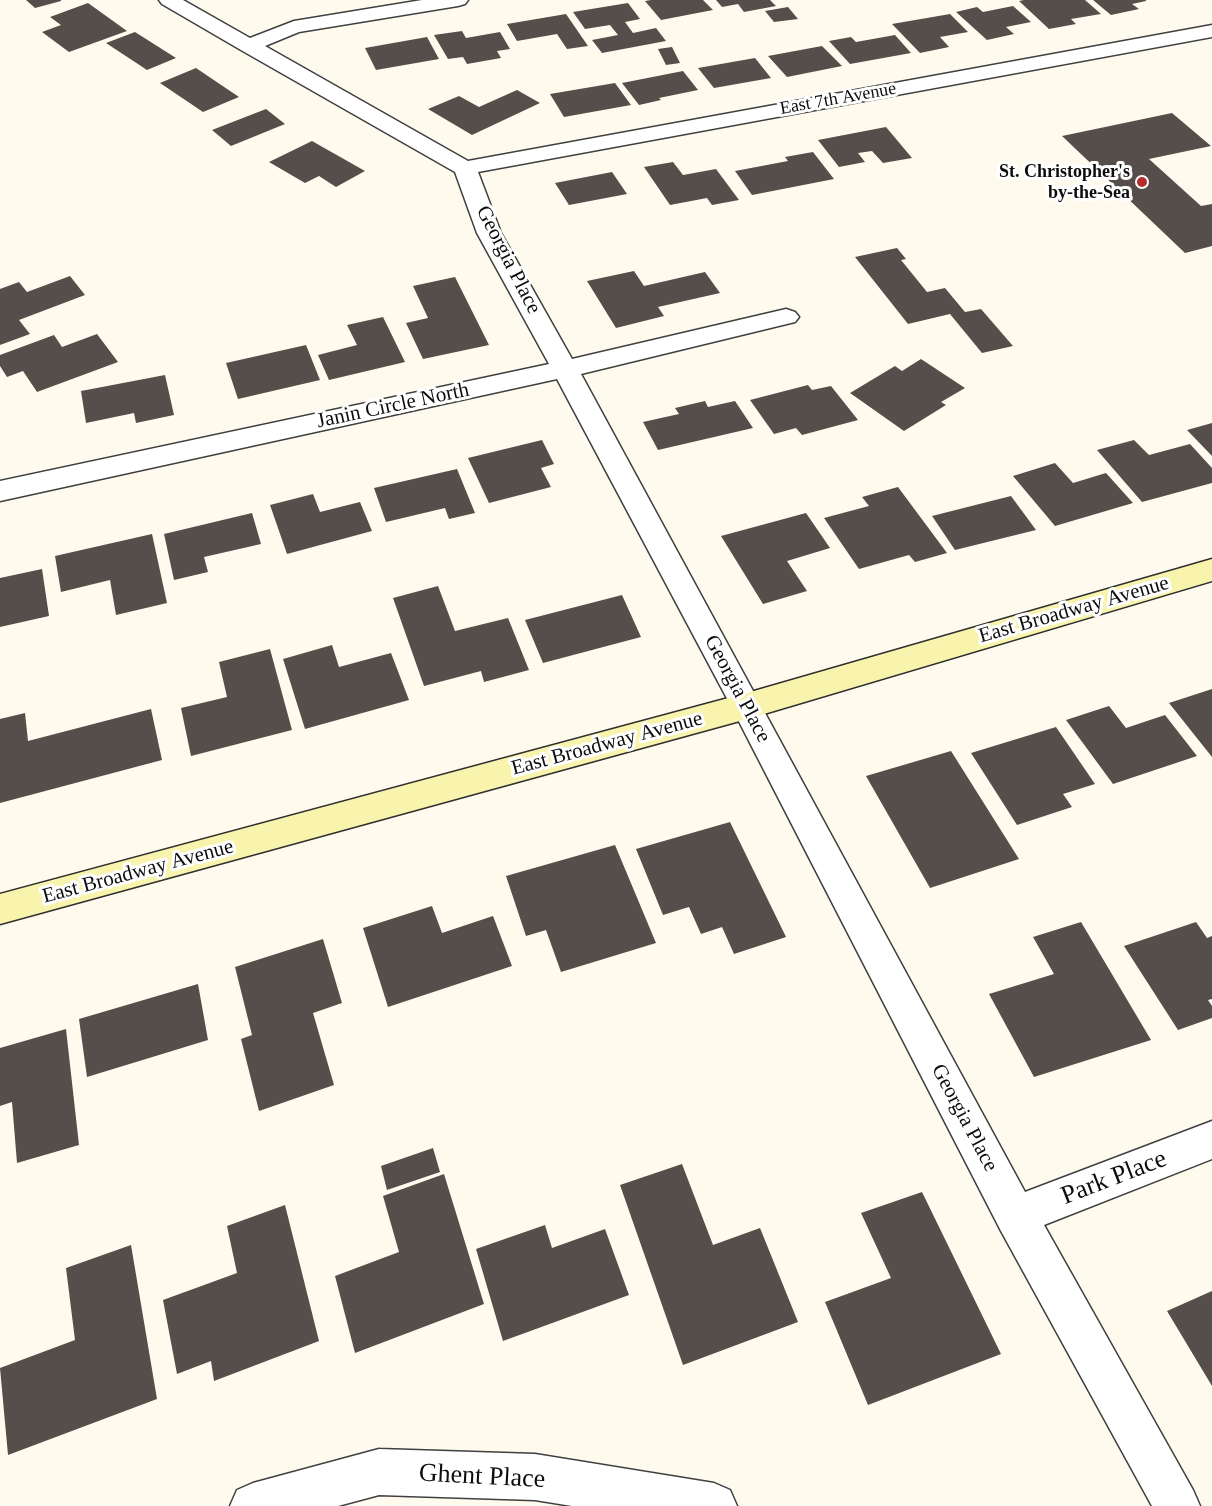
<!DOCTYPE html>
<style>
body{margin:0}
canvas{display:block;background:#fefbee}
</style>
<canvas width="1212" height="1506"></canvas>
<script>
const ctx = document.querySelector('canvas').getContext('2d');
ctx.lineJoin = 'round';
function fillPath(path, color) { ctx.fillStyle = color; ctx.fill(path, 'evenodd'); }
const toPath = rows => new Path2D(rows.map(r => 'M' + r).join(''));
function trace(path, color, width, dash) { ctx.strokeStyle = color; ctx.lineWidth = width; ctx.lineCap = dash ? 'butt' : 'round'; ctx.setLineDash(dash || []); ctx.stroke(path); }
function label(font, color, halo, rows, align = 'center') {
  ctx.font = font + ' Georgia,serif'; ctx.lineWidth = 6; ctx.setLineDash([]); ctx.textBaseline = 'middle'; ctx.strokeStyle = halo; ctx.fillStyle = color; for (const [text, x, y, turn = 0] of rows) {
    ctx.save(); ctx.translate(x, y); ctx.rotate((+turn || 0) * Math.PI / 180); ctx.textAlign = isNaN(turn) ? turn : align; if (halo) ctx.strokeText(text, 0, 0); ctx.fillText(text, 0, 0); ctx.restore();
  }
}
const building = toPath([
 [26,0,61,0,61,1,35,8],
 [651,0,703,0,713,10,661,20,645,1],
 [716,0,770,0,776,6,744,12,738,4,722,7],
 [1024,0,1085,0,1101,14,1071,19,1076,24,1049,29,1019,1],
 [1093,0,1146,0,1146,1,1132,4,1139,9,1111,15],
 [88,3,127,31,69,52,42,32,61,25,50,17],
 [628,3,640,19,625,22,633,33,656,28,666,41,602,53,592,40,618,35,610,25,585,29,573,12],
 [1013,6,1031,22,1006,27,1014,34,987,40,956,12,977,7,983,12],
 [788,7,798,19,774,22,765,11],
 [566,14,588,46,567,49,557,34,517,41,507,24],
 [950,14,968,32,940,37,949,47,920,53,892,24],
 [462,31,466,38,500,32,510,49,497,51,501,58,467,64,463,57,448,59,434,35],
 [135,32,176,58,147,70,106,43],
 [895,35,911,53,850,64,829,41,851,37,856,42],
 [427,37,439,59,376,70,365,48],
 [822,46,842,66,787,77,768,56],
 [672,47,680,63,666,65,658,49],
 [755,58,771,78,714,88,698,68],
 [196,68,239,97,203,112,160,83],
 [683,71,698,90,659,98,661,100,639,105,622,83],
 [615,83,631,105,564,117,550,94],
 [517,90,540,103,472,135,428,109,459,96,479,107],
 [266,109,285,124,231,146,212,130],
 [1172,113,1211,146,1149,159,1201,206,1212,204,1212,246,1185,253,1062,136],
 [886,127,912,158,883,163,872,151,858,153,865,162,839,167,818,140],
 [312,141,365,171,336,187,319,176,305,183,269,162],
 [813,152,834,179,752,195,735,171,788,161,785,157],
 [673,162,683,175,716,169,739,200,712,205,707,198,670,205,644,167],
 [612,172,627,194,569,205,555,183],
 [897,248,906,259,901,260,927,292,945,288,965,312,981,309,1013,346,982,353,950,314,908,324,855,257],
 [634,271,644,286,705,272,720,293,658,307,664,316,616,328,587,281],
 [70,276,85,295,19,320,30,334,0,345,0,289,19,282,27,292],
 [455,277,489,345,423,359,406,323,428,318,413,286],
 [383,317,405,362,329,380,318,355,357,345,347,325],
 [97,334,118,362,37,392,23,371,7,377,0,366,0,355,54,335,62,347],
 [306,345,320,380,238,399,226,363],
 [921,359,965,388,941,402,946,405,904,431,850,393,895,366,902,371],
 [165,375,174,415,136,423,134,413,86,423,81,391],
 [808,385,812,390,831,386,858,420,802,435,796,428,774,434,750,400],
 [705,401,708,407,735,401,753,428,658,450,643,422,679,414,675,408],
 [1212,423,1212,456,1187,430],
 [542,440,554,464,541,468,551,487,489,503,468,458],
 [1134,440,1149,455,1190,444,1212,468,1212,483,1142,502,1097,450],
 [1055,463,1073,483,1106,473,1133,503,1055,526,1013,476],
 [457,469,475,513,449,519,445,508,386,522,374,488],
 [898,487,947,553,915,562,909,555,859,569,824,518,869,506,862,497],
 [313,494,320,512,360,502,372,531,287,554,270,505],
 [1011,496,1036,530,955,550,932,516],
 [252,513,261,544,204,557,208,572,174,580,164,534],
 [806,513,830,548,787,561,807,591,763,604,721,536],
 [152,534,167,603,116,615,110,580,61,592,55,556],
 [42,569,49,616,0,627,0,578],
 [438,586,455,631,508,618,529,670,484,682,481,671,424,686,393,598],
 [622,595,641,637,543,663,525,620],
 [332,645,339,667,391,653,409,700,305,729,283,659],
 [270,649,292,730,191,756,181,708,227,697,219,662],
 [1212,689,1212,757,1169,703],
 [1109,706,1126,728,1165,715,1197,756,1113,784,1066,720],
 [151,709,162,760,0,803,0,719,25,713,28,741],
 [1056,727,1095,784,1063,794,1072,807,1017,825,971,753],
 [951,751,1019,859,930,888,866,776],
 [730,822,786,937,734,954,722,927,701,934,689,907,663,915,636,849],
 [615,845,656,943,561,972,546,930,526,936,506,876],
 [432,906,442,933,493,916,512,966,388,1007,363,928],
 [1081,922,1151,1040,1034,1077,989,994,1054,974,1033,937],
 [1196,922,1207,938,1212,936,1212,999,1208,1000,1212,1006,1212,1018,1178,1030,1124,946],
 [323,939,342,1003,313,1013,334,1085,259,1111,241,1039,252,1035,235,967],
 [198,984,208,1040,87,1077,79,1019],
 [66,1029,79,1145,17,1163,12,1102,0,1106,0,1048],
 [433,1148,440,1172,387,1190,381,1166],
 [682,1164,713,1245,760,1228,798,1322,683,1365,620,1185],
 [444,1174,484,1304,355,1353,335,1276,399,1252,383,1196],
 [922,1192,1001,1354,868,1405,825,1302,891,1278,861,1213],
 [285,1205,319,1341,214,1381,211,1361,177,1374,163,1300,237,1273,227,1226],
 [545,1225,552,1248,605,1229,629,1295,503,1341,476,1249],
 [131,1245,157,1399,8,1455,0,1368,75,1340,66,1268],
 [1212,1291,1212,1386,1167,1311]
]);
const street = toPath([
 [159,0,183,0,250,38,294,21,422,0,468,0,465,4,458,6,299,32,265,46,468,161,1212,25,1212,37,478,172,501,233,572,359,786,309,795,312,799,317,795,322,581,374,1025,1192,1212,1121,1212,1159,1044,1225,1193,1490,1200,1506,1152,1506,1001,1231,731,706,557,379,0,501,0,481,549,364,477,233,455,172,241,50,162,4,159,0],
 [379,1449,535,1454,714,1483,730,1490,737,1506,572,1506,535,1500,379,1495,338,1506,230,1506,237,1490,253,1483,379,1449]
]);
const secondary = toPath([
 [1212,559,1212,581,747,719,0,924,0,894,747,693,1212,559]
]);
const markers = [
 [1142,182,6,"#b32f2f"]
];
const farStreetnames = [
 ["East 7th Avenue",838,99,-10]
];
const farPoinames = [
 ["St. Christopher's",1130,172],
 ["by-the-Sea",1130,193]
];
const streetNames = [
 ["Georgia Place",508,260,63],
 ["Janin Circle North",393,406,-12],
 ["East Broadway Avenue",1074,610,-16],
 ["Georgia Place",737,689,62],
 ["East Broadway Avenue",607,744,-15],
 ["East Broadway Avenue",138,872,-15],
 ["Georgia Place",964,1118,62]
];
const nearStreetnames = [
 ["Park Place",1114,1178,-21],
 ["Ghent Place",482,1477,3]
];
fillPath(building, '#554e4a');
trace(street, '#404040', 3);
trace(secondary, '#2f2f2f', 3);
fillPath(street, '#fff');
fillPath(secondary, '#f9f4ad');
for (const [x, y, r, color] of markers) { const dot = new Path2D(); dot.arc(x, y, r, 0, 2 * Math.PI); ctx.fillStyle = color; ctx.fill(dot); trace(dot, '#fff', 2); }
label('18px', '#0d0d0d', '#fff', farStreetnames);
label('bold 18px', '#0d0d0d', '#fff', farPoinames, 'right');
label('21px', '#0d0d0d', '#fff', streetNames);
label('26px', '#0d0d0d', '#fff', nearStreetnames);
</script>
